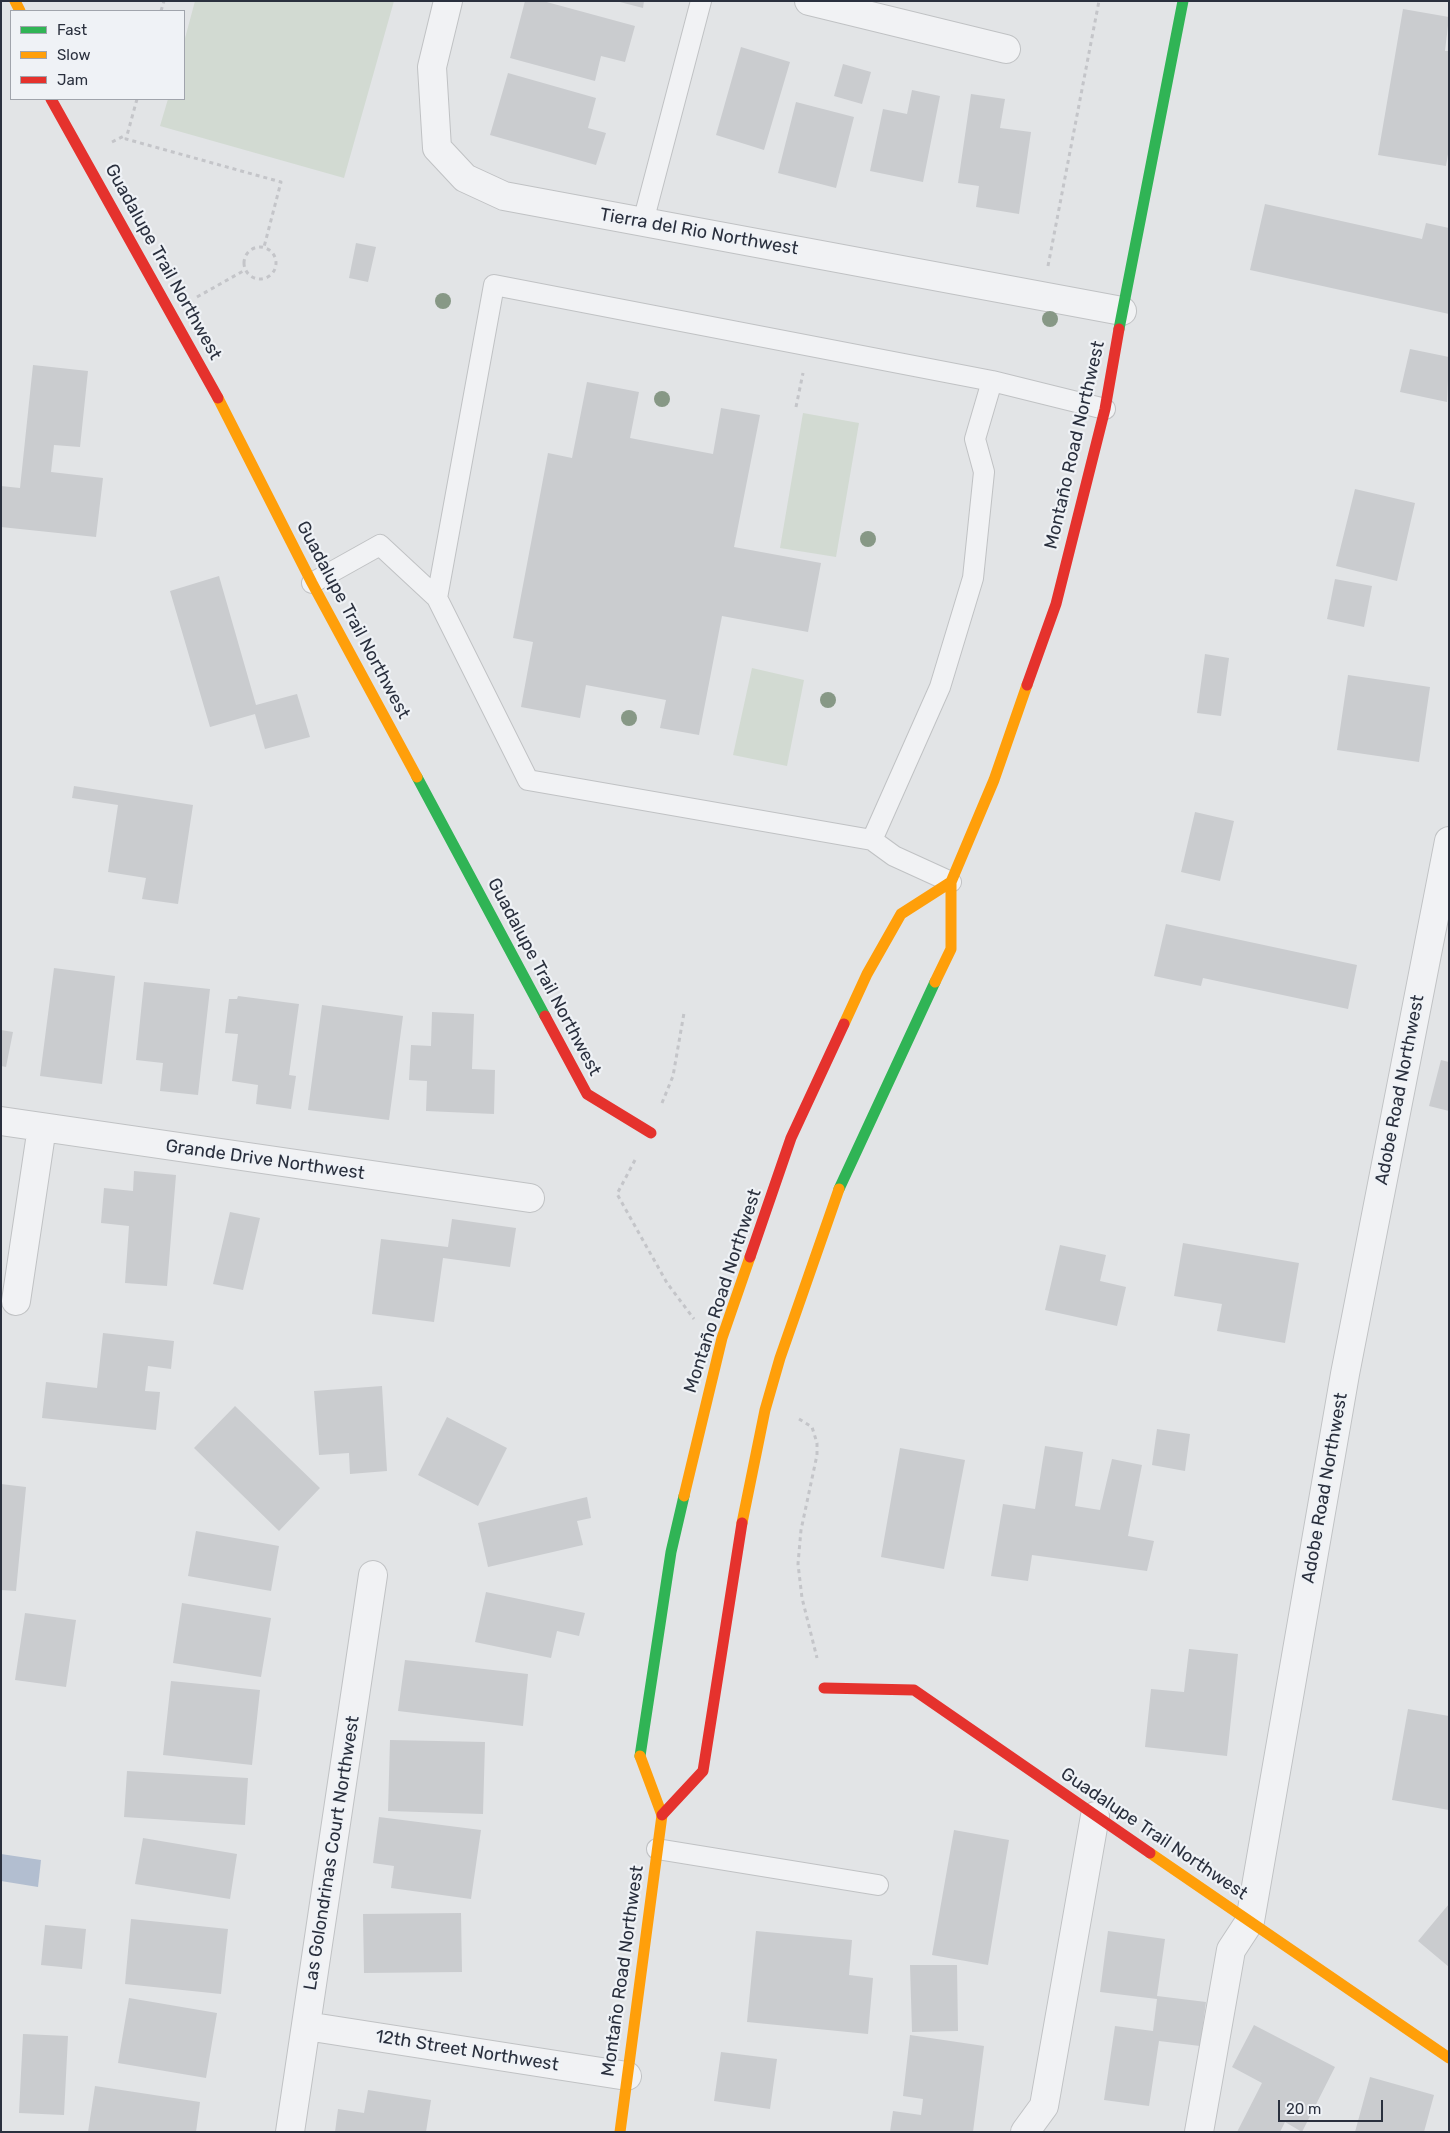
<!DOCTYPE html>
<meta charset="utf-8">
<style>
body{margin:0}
#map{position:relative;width:1450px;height:2133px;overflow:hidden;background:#e2e4e6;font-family:Rubik,sans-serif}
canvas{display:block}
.frame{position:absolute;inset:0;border:2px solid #2a303e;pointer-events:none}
.legend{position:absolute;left:10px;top:10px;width:175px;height:90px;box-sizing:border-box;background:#eff2f6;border:1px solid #a0a4ac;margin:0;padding:6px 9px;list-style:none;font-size:15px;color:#2a303e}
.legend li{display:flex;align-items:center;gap:10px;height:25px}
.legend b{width:25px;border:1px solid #a0a4ac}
.scale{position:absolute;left:1278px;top:2100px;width:105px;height:22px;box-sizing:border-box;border:2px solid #2a303e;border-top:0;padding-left:6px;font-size:15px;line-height:18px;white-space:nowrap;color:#2a303e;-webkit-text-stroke:4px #eff2f6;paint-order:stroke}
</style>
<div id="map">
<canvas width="1450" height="2133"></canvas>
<div class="frame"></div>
<ul class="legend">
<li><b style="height:6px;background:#30b455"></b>Fast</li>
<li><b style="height:6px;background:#ff9f0a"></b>Slow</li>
<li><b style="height:6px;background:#e5322d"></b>Jam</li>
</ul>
<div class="scale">20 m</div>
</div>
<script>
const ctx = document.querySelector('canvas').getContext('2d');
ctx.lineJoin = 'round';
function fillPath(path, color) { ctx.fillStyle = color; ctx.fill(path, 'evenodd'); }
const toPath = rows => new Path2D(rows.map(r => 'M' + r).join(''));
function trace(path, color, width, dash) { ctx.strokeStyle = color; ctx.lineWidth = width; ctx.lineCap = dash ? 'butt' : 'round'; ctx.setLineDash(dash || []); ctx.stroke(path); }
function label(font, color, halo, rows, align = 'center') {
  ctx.font = font + ' Rubik,sans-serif'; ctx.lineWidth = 4.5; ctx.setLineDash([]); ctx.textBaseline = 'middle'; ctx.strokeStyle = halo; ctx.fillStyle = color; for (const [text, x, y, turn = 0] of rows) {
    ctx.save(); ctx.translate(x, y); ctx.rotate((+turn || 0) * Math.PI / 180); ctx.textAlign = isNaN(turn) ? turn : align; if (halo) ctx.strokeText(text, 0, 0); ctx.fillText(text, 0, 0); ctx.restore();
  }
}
const green = toPath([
 [195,1,394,1,344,178,160,126,168,99,184,99,184,42],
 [803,413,859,423,836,557,780,548],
 [752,668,804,680,787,766,733,755]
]);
const water = toPath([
 [1,1854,41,1860,38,1887,1,1881]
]);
const building = toPath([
 [525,1,543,1,635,26,625,62,601,56,595,81,510,58],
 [616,1,644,1,643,8],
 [1403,9,1449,17,1445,51,1449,51,1449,148,1446,166,1378,155],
 [741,47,790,62,764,150,716,135],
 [843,64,871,72,862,104,834,96],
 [508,73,596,98,588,128,606,133,596,165,490,135],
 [912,90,940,96,923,182,870,171,883,109,907,114],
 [971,94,1005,99,1000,128,1031,132,1019,214,976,207,979,186,958,183],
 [796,102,854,117,836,188,778,173],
 [1265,204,1422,239,1426,223,1449,228,1449,314,1250,270],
 [356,243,376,247,368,282,349,278],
 [1410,349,1449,357,1447,402,1400,392],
 [33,365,88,371,80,447,54,445,51,472,103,478,96,537,1,527,1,486,20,488],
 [587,382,639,392,630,438,713,454,721,408,760,415,734,547,821,563,808,632,722,616,699,735,660,728,666,700,586,685,580,718,521,707,533,642,513,638,548,453,572,458],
 [1355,489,1415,503,1397,581,1336,566],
 [219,576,256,705,297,694,310,737,265,749,255,714,210,727,170,591],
 [1335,579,1372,586,1364,627,1327,619],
 [1205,654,1229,658,1221,716,1197,713],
 [1348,675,1430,687,1419,762,1337,750],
 [74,786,193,805,178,904,142,899,146,878,108,872,118,805,72,798],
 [1195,812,1234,821,1220,881,1181,872],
 [1166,924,1357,965,1348,1009,1203,978,1201,986,1154,976],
 [54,968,115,976,102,1084,40,1076],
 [144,982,210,989,198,1095,160,1091,163,1063,136,1060],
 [238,996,299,1004,289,1075,296,1076,291,1109,256,1104,258,1085,232,1081,238,1034,225,1033,229,999,237,999],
 [322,1005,403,1016,389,1120,308,1110],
 [432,1012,474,1014,472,1069,495,1070,494,1114,426,1111,427,1081,409,1080,411,1045,431,1046],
 [1,1030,13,1032,6,1067,1,1066],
 [1441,1060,1449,1062,1449,1111,1429,1106],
 [134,1171,176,1175,167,1286,125,1283,129,1226,101,1223,104,1188,133,1191],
 [230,1212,260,1218,243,1290,213,1284],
 [452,1219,516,1228,510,1267,443,1258,434,1322,372,1314,381,1239,448,1247],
 [1183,1243,1299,1263,1285,1343,1217,1331,1222,1304,1174,1296],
 [1060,1245,1106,1255,1100,1281,1126,1287,1117,1326,1045,1310],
 [103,1333,174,1341,171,1369,148,1366,145,1391,160,1392,156,1430,42,1418,46,1382,97,1388],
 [382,1386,387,1471,350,1474,349,1453,319,1455,314,1391],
 [235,1406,320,1488,279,1531,194,1448],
 [447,1417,507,1448,478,1506,418,1475],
 [1157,1429,1190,1434,1185,1471,1152,1465],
 [1045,1446,1083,1452,1075,1506,1100,1510,1112,1459,1142,1465,1128,1536,1154,1541,1147,1571,1032,1555,1028,1581,991,1576,1003,1504,1035,1509],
 [900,1448,965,1460,944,1569,881,1557],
 [1,1484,26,1487,16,1591,1,1590],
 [587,1497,591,1518,577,1521,583,1545,488,1567,478,1523],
 [196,1531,279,1546,271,1591,188,1576],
 [486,1592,585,1613,579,1636,557,1631,551,1658,475,1642],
 [182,1603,271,1618,261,1677,173,1663],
 [25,1613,76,1620,66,1687,15,1680],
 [1189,1649,1238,1654,1227,1756,1145,1747,1151,1689,1184,1692],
 [405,1660,528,1674,523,1726,398,1711],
 [171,1681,260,1690,252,1765,163,1755],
 [1408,1709,1449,1716,1449,1810,1392,1800],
 [390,1740,485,1742,483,1814,388,1811],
 [127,1771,248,1778,245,1825,124,1817],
 [379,1817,481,1830,471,1899,391,1888,394,1866,373,1863],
 [954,1830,1009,1840,988,1965,932,1955],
 [143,1838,237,1854,230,1899,135,1884],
 [1449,1904,1449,1967,1418,1941],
 [461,1913,462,1972,364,1973,363,1914],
 [131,1919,228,1929,221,1994,125,1984],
 [45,1925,86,1929,82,1969,41,1965],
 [756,1931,852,1940,849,1975,873,1978,868,2034,747,2022],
 [1108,1931,1165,1939,1157,1996,1206,2002,1200,2046,1159,2041,1149,2106,1104,2100,1115,2026,1153,2031,1157,1999,1100,1992],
 [910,1965,957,1965,958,2031,912,2032],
 [129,1998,217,2013,206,2078,118,2063],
 [1254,2025,1335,2067,1302,2132,1285,2122,1280,2132,1237,2132,1262,2083,1232,2067],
 [23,2034,68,2036,64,2115,19,2113],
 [910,2035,984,2046,973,2132,890,2132,893,2111,921,2115,923,2099,903,2096],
 [721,2052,777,2059,770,2109,714,2101],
 [1370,2077,1434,2095,1424,2132,1355,2132],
 [95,2086,200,2102,196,2132,88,2132],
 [368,2090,431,2100,426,2132,335,2132,338,2109,364,2113]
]);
const path = toPath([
 [161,11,164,1],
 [137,99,126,139,281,182,264,247],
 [112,142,126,135],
 '244 263a16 16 0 1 1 32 0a16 16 0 1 1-32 0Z',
 [1048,266,1099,1],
 [197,297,245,270],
 [796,407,803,373],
 [662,1103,673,1076,684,1013],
 [635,1160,617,1194,667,1283,694,1319],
 [799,1419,812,1427,817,1443,817,1455,801,1530,798,1564,802,1598,817,1658]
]);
const lane = toPath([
 [643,222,701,1],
 [312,583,380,545,437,598],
 [872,840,940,687,973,578,984,472,975,439,992,381],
 [951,882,894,856,872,840,528,780,437,598,494,285,992,381,1105,409],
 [657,1849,878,1885]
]);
const street = toPath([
 [448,1,432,67,437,148,465,178,504,196,1122,311],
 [809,1,1006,49],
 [1,1121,530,1198],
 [16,1301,42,1127],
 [306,2026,627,2076],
 [290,2132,373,1575],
 [1025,2132,1044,2106,1095,1816],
 [1199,2132,1231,1950,1250,1921,1345,1374,1449,841]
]);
const fast = toPath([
 [1119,329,1183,1],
 [417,777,545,1016],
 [839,1189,935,982],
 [640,1756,671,1552,684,1496]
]);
const slow = toPath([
 [15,1,20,11],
 [218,398,312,583,417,777],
 [935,982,951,949,951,882,994,780,1027,685],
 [844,1024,867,974,901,914,951,882],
 [684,1496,722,1338,750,1257],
 [742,1523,765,1410,780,1358,839,1189],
 [1150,1853,1449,2058],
 [620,2132,662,1815,640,1756]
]);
const jam = toPath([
 [51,99,218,398],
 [1027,685,1056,604,1105,409,1119,329],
 [545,1016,587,1094,651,1133],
 [750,1257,791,1138,844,1024],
 [824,1688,914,1690,1150,1853],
 [662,1815,703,1771,742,1523]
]);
const trees = [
 [443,301],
 [1050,319],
 [662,399],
 [868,539],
 [828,700],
 [629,718]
];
const streetNames = [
 ["Tierra del Rio Northwest",699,232,10],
 ["Guadalupe Trail Northwest",163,262,61],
 ["Montaño Road Northwest",1075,445,-77],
 ["Guadalupe Trail Northwest",353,620,62],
 ["Guadalupe Trail Northwest",544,977,62],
 ["Adobe Road Northwest",1400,1090,-79],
 ["Grande Drive Northwest",265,1160,8],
 ["Montaño Road Northwest",723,1291,-72],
 ["Adobe Road Northwest",1325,1488,-80],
 ["Guadalupe Trail Northwest",1154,1834,34],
 ["Las Golondrinas Court Northwest",332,1853,-81],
 ["Montaño Road Northwest",623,1971,-82],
 ["12th Street Northwest",467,2051,9]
];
fillPath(green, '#d2dad2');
fillPath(water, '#b2bed0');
fillPath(building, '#cacccf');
trace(lane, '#c0c2c4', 22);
trace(street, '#c0c2c4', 30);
trace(path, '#c4c5c9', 3, [4, 4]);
trace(lane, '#f1f2f4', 20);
trace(street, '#f1f2f4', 28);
trace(fast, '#30b455', 11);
trace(slow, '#ff9f0a', 11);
trace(jam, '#e5322d', 11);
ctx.fillStyle = '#879886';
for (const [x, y] of trees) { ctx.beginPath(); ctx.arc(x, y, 8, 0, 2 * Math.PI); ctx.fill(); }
label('18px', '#2a303e', '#eff2f6', streetNames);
</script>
